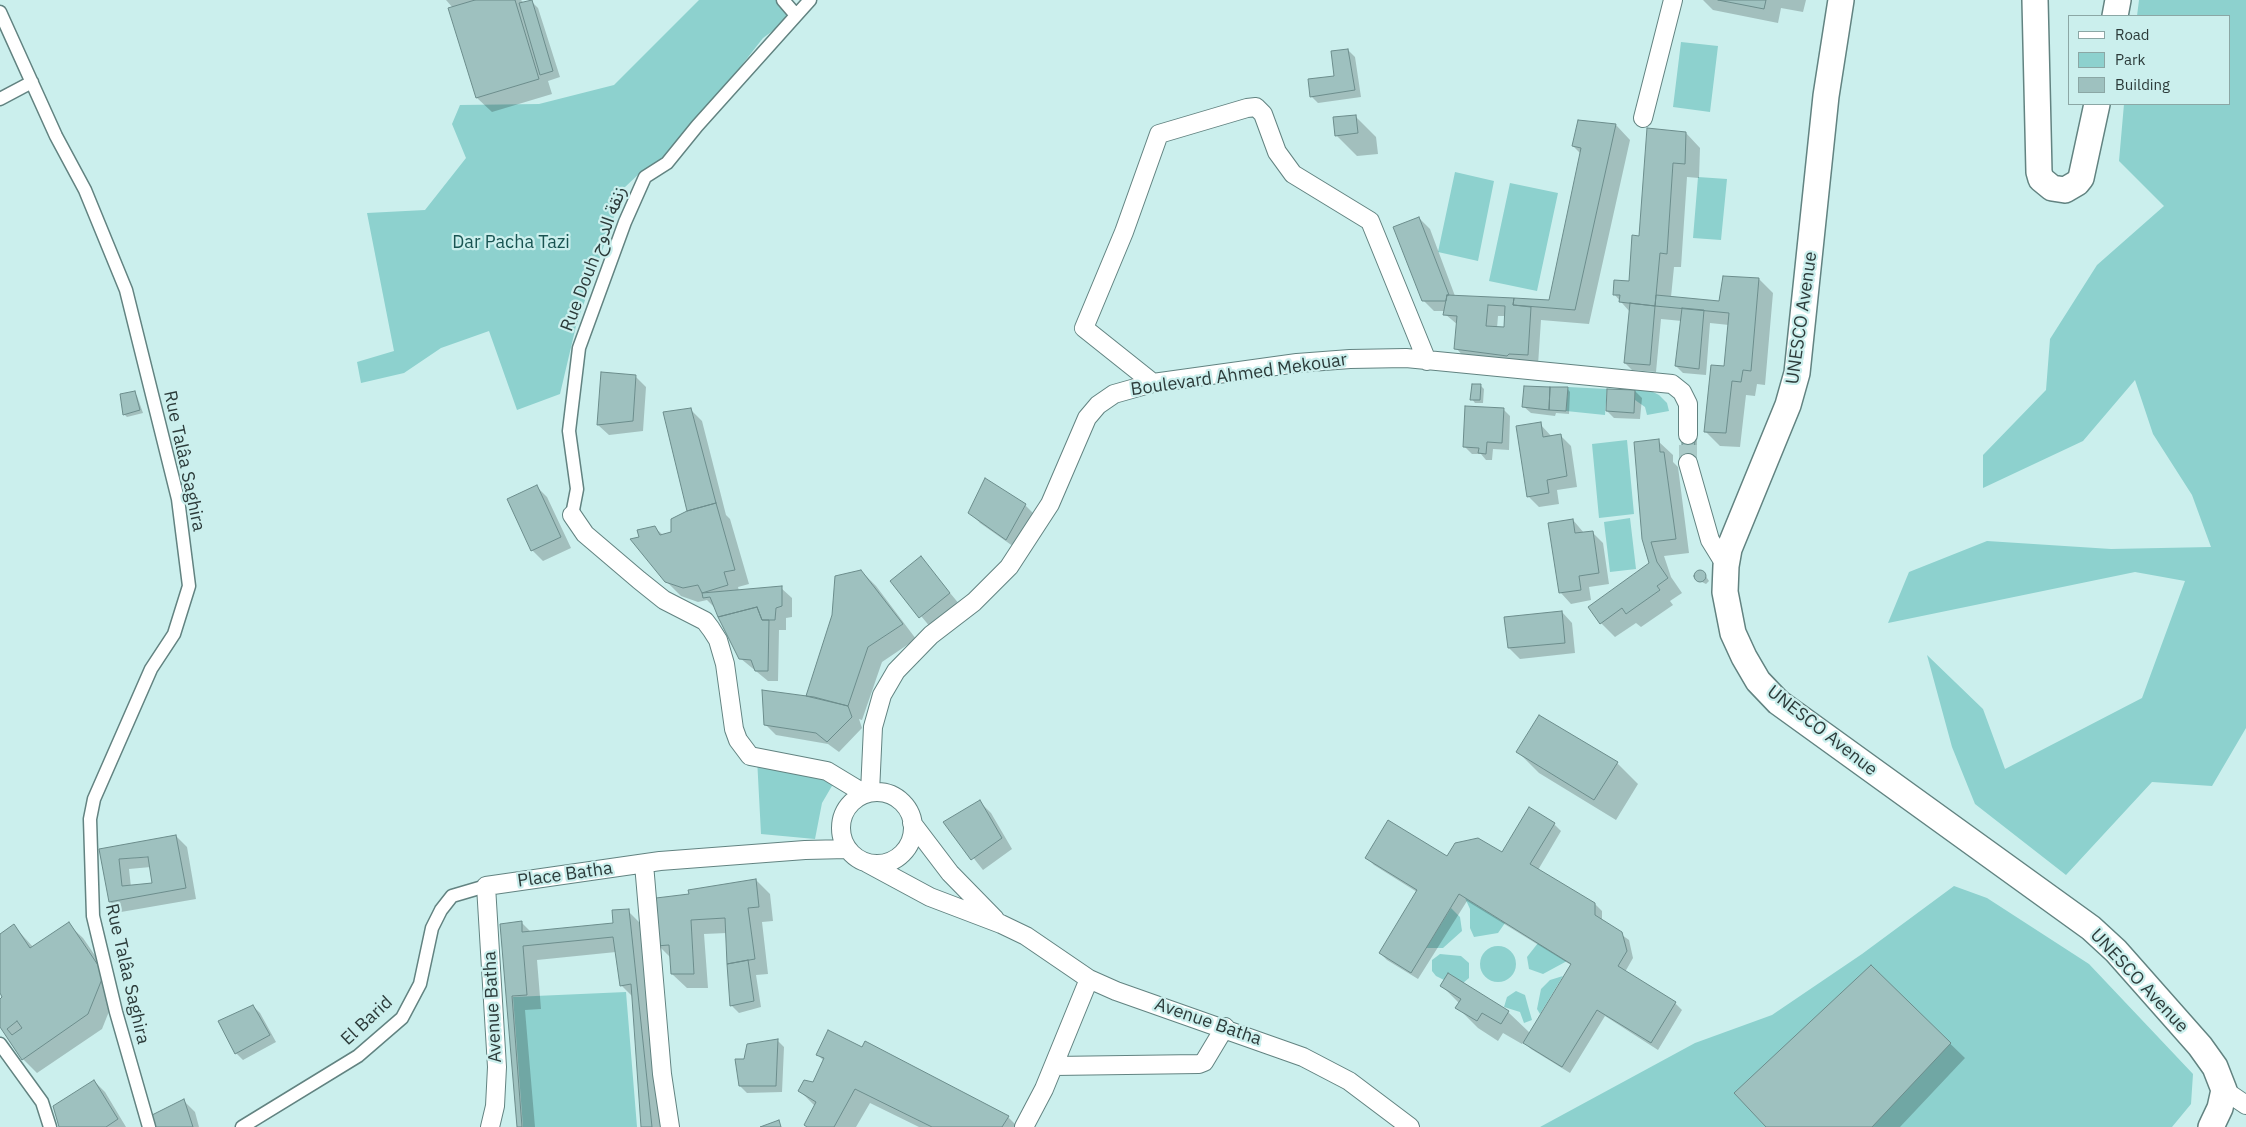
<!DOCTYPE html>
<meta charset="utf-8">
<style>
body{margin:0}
#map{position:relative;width:2246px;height:1127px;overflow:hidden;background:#cbefed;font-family:"IBM Plex Sans",sans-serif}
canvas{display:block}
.legend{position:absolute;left:2068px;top:15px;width:162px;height:90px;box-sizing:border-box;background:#cbefed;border:1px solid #8ba7a5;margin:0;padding:6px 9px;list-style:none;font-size:15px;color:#2c3b3a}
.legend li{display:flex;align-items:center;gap:10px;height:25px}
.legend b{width:25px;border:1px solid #8ba7a5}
</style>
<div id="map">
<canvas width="2246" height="1127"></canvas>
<ul class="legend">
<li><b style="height:6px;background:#fff"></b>Road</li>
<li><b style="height:14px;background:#8dd1ce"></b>Park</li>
<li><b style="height:14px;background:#9ec1bf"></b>Building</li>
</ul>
</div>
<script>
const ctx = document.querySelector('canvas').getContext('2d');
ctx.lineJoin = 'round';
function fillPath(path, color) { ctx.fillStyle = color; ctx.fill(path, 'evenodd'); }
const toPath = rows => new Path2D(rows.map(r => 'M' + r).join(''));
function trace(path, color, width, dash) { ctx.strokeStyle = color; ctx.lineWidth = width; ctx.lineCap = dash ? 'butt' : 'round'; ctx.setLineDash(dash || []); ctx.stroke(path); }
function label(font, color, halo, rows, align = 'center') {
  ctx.font = font + ' "IBM Plex Sans","Noto Sans Arabic",sans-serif'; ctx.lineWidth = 4.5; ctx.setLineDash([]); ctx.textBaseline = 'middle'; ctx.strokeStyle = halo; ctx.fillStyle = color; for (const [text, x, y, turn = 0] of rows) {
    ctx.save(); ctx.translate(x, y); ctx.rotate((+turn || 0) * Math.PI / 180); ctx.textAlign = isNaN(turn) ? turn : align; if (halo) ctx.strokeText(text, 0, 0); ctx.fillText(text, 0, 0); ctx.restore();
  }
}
const green = toPath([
 [699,0,780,0,793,16,763,38,665,163,643,170,624,188,576,326,560,394,517,410,489,331,441,348,404,373,361,383,357,362,394,351,367,213,425,210,466,158,452,124,460,105,539,104,614,85],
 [2139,0,2246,0,2246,728,2212,786,2152,782,2066,875,1975,804,1952,747,1927,655,1983,709,2005,769,2142,698,2185,581,2135,572,1888,623,1909,572,1987,541,2111,549,2211,547,2192,495,2153,434,2135,380,2083,441,1983,488,1983,455,2046,390,2050,339,2097,265,2164,206,2119,161,2124,104,2230,104,2230,16,2137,16],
 [1681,42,1718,46,1710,112,1673,107],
 [1455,172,1494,181,1478,261,1438,252],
 [1698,177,1727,179,1721,240,1693,238],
 [1510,183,1558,193,1537,291,1489,281],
 [1568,387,1607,389,1605,415,1566,411],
 [1635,390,1649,390,1659,395,1667,403,1669,411,1647,415,1645,407,1635,400],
 [1627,440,1634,514,1599,518,1592,444],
 [1630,518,1636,569,1610,572,1604,522],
 [757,758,836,779,822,803,815,839,761,834],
 [1954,886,1987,898,2089,964,2193,1074,2191,1104,2172,1127,1540,1127,1695,1043,1772,1015,1862,954],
 [1465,898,1505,923,1498,933,1474,937,1470,928,1470,909],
 [1451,908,1460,917,1462,931,1443,948,1426,948],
 [1538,943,1567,961,1543,974,1529,969,1527,957],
 '1480 964a18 18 0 1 1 36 0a18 18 0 1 1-36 0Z',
 [1440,954,1461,956,1469,963,1469,978,1463,983,1444,980,1436,976,1432,971,1432,960],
 [1563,976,1540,1014,1537,1009,1541,989,1550,980],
 [1516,991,1525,995,1528,1006,1532,1020,1524,1023,1520,1012,1504,1007,1507,997],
 [626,992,637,1127,523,1127,513,997]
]);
const shadow = toPath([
 [446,0,521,0,524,3,531,1,538,8,560,77,548,81,552,94,492,112,477,98,450,9,453,8],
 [1703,0,1806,0,1803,12,1781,8,1778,23,1713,10],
 [1348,50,1355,57,1361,97,1318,103,1311,96,1336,77],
 [1355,116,1376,137,1378,154,1357,156,1336,135],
 [1616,125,1630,140,1589,324,1541,320,1538,365,1466,359,1456,348,1458,325,1445,314,1445,311,1434,311,1423,300,1419,218,1430,229,1455,296,1550,301,1581,154,1573,146],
 [1498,316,1506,316,1505,329,1497,328],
 [1686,133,1700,148,1699,178,1687,177,1681,267,1674,267,1671,297,1720,302,1759,279,1773,293,1765,385,1757,384,1755,396,1746,395,1740,447,1720,446,1706,432,1725,367,1729,325,1710,323,1706,375,1683,373,1676,366,1682,321,1661,319,1656,372,1632,370,1625,363,1630,312,1614,294,1630,283,1640,237],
 [635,376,646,387,643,431,609,435,598,425],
 [1481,386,1484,389,1483,403,1475,403,1472,399],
 [1567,388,1570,392,1569,414,1556,413,1555,416,1531,413,1523,406],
 [1635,391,1642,398,1640,419,1614,418,1607,411],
 [134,392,137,396,143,413,127,417,124,414],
 [1503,409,1510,416,1509,450,1493,449,1492,460,1486,460,1481,454,1472,454,1465,447],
 [691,410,702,421,726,515,730,519,749,584,738,587,739,591,781,588,792,598,792,617,786,618,786,630,779,630,778,681,768,681,740,658,715,608,707,600,698,602,681,596,666,581,641,538,654,527,663,535,672,533,689,512],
 [1540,424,1552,437,1560,435,1571,446,1577,487,1557,490,1559,504,1539,507,1528,496],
 [1684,436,1694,436,1697,439,1697,466],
 [1658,441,1673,455,1673,462,1678,467,1689,553,1664,556,1671,577,1682,593,1670,601,1673,605,1641,627,1636,623,1615,637,1601,623,1650,564,1643,539],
 [537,487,547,497,571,548,543,561,532,550],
 [1025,505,1036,516,1017,549,980,523,970,512],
 [1573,520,1584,533,1592,532,1603,543,1609,584,1589,587,1591,600,1571,604,1561,593],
 [921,558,960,605,931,628,892,581],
 [861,571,876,586,916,639,882,662,862,720,859,719,862,728,839,752,828,744,776,735,765,724,810,698],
 [1697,572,1702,572,1705,575,1709,581,1706,584,1696,579],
 [1562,612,1572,623,1575,653,1520,659,1509,648],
 [1518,752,1617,763,1638,784,1616,820,1539,773],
 [980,802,991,813,1012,849,983,870,945,822],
 [1554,824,1561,831,1538,870,1595,904,1602,911,1602,921,1629,940,1633,958,1625,972,1675,1003,1682,1010,1658,1050,1605,1016,1570,1073,1531,1049,1524,1042,1522,1044,1503,1033,1498,1041,1478,1028,1457,1007,1459,1003,1442,986,1508,1012,1530,1033,1571,965,1467,901,1418,979,1387,960,1380,953,1417,892,1374,865,1367,858,1447,858,1502,854],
 [176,836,187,847,196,899,121,912,110,902,101,850],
 [154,855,154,857,118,859],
 [151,867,153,884,131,887,129,869],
 [756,880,770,894,773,921,762,922,768,974,756,975,761,1007,739,1013,732,1006,727,933,704,934,708,988,687,988,672,974,671,958,658,945,659,914,690,895],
 [628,911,642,925,664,1127,643,1127,633,997,621,985,616,952,537,960,541,1009,525,1010,535,1127,518,1127,502,925,521,922,532,933,614,924],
 [68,924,83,938,118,989,102,1029,37,1073,23,1059,0,1024,0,1000,4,997,0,991,0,935,14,926,33,947],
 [1871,967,1965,1058,1900,1127,1768,1127],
 [253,1006,260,1013,276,1042,243,1060,236,1053],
 [777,1040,784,1047,782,1092,747,1093,740,1086,745,1060],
 [817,1054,1008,1117,1018,1127,919,1127,870,1103,856,1127,808,1127,815,1106,800,1091,813,1084,824,1061],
 [94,1081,105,1092,126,1127,61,1127],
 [184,1101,195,1112,199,1127,152,1127]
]);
const building = toPath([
 [475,0,515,0,539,79,476,98,448,8,475,0],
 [532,0,553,71,540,75,519,3,532,0],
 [1718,0,1766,0,1764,9,1718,0],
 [1348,49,1355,90,1310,97,1308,79,1334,76,1331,51,1348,49],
 [1356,115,1358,133,1335,136,1333,117,1356,115],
 [1578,120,1616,124,1575,310,1513,305,1514,298,1549,300,1581,148,1572,146,1578,120],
 [1647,128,1686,132,1685,164,1673,163,1667,254,1660,253,1655,306,1619,302,1620,295,1613,295,1614,280,1629,281,1632,235,1639,236,1647,128],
 [1419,217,1449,295,1447,295,1446,301,1422,301,1393,227,1419,217],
 [1723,276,1759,278,1751,371,1743,370,1741,382,1732,381,1726,433,1704,432,1711,365,1724,366,1729,313,1655,306,1656,295,1719,301,1723,276],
 [1447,295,1514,298,1513,305,1531,307,1528,355,1509,354,1507,356,1454,349,1457,316,1443,315,1447,295],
 [1488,305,1505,306,1504,327,1486,326,1488,305],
 [1630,303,1655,306,1650,365,1624,363,1630,303],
 [1682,308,1704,310,1699,369,1675,366,1682,308],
 [601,372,636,375,633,421,597,425,601,372],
 [1472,384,1481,384,1480,400,1470,400,1472,384],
 [1524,386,1550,387,1549,410,1522,407,1524,386],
 [1550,387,1568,387,1566,411,1549,410,1550,387],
 [1607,389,1635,390,1634,413,1606,411,1607,389],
 [135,391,140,410,123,415,120,394,135,391],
 [1465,406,1504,408,1502,443,1487,442,1486,454,1478,453,1479,448,1463,447,1465,406],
 [691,408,716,503,687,511,663,412,691,408],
 [1541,422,1543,437,1561,434,1567,476,1547,480,1549,493,1527,497,1516,426,1541,422],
 [1682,435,1695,435,1694,464,1682,463,1682,435],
 [1659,439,1660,452,1664,452,1676,539,1651,542,1657,562,1668,578,1657,586,1660,590,1626,614,1622,608,1600,624,1588,607,1649,563,1642,539,1634,442,1659,439],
 [985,478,1026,504,1006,540,968,513,985,478],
 [537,485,561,537,531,551,507,499,537,485],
 [716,503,735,570,724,572,728,585,702,593,698,585,683,588,665,582,630,539,639,537,637,530,655,526,660,535,671,532,671,519,687,511,716,503],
 [1573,519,1575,533,1593,531,1599,573,1579,576,1581,590,1559,593,1548,523,1573,519],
 [921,556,950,593,919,618,890,581,921,556],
 '1694 576a6 6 0 1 1 12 0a6 6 0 1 1-12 0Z',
 [861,570,903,624,868,647,848,706,806,696,832,615,835,576,861,570],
 [782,586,782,606,776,608,775,620,762,620,757,607,718,617,710,597,703,598,702,593,782,586],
 [757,607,762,620,769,620,768,671,755,671,751,660,739,659,718,617,757,607],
 [1562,611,1565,643,1508,648,1504,617,1562,611],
 [762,690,814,697,848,706,852,717,827,742,816,733,764,725,762,690],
 [1539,715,1618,762,1594,800,1516,752,1539,715],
 [980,800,1002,838,971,860,943,822,980,800],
 [1529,807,1555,823,1530,864,1595,903,1595,915,1622,932,1627,951,1618,966,1676,1002,1651,1043,1597,1010,1562,1067,1523,1043,1571,964,1459,894,1411,973,1379,953,1417,890,1365,858,1388,820,1447,856,1455,843,1478,838,1502,852,1529,807],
 [176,835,186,888,109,902,99,849,176,835],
 [148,857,152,883,122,886,119,859,148,857],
 [756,879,759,907,748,908,755,959,727,964,725,918,691,920,694,974,671,974,669,945,656,946,653,913,657,913,656,898,689,894,688,890,756,879],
 [629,909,652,1127,641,1127,631,984,620,986,613,937,523,946,527,995,512,996,522,1127,517,1127,500,924,522,921,522,932,613,923,612,910,629,909],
 [69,922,104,974,88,1014,22,1060,0,1027,0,999,2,997,0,993,0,934,14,924,30,948,69,922],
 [748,960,754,1001,730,1006,727,964,748,960],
 [1871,965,1951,1043,1872,1127,1766,1127,1734,1093,1871,965],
 [1448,973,1509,1011,1501,1024,1482,1013,1477,1021,1455,1008,1461,999,1440,986,1448,973],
 [253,1005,270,1035,235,1054,218,1021,253,1005],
 [17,1021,22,1028,12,1035,7,1029,17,1021],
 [828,1030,862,1047,865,1041,1009,1116,1002,1127,932,1127,855,1089,834,1127,807,1127,804,1125,816,1102,798,1091,804,1080,813,1082,824,1058,816,1055,828,1030],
 [778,1039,776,1086,739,1086,735,1059,744,1059,747,1044,778,1039],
 [94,1080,118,1119,106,1127,59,1127,53,1106,94,1080],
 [184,1099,193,1127,151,1127,148,1117,184,1099],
 [779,1120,781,1127,760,1127,779,1120]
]);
const minorTunnel = toPath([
 [1688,463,1688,435]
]);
const pedestrian = toPath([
 [783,0,795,14],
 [0,12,56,136,85,190,126,290,178,499,189,586,174,634,151,669,94,799,90,819,93,916,116,1012,149,1127],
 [0,99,32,82],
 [572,515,577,489,569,431,579,348,625,222,645,177,667,163,697,126,810,0],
 [0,1044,42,1102,50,1127],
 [242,1127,358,1056,402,1018,420,984,432,928,441,910,452,896,486,886]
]);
const minor = toPath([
 [1643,118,1673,0],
 [1153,383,1084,328,1124,232,1159,134,1247,108,1256,107,1263,114,1277,152,1293,174,1370,221,1427,361],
 [1688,463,1710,540,1726,566],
 [572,515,585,534,639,580,664,600,705,621,711,629,718,640,725,664,734,729,738,740,750,756,827,771,865,794],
 [870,792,873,727,882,695,896,671,931,635,974,602,1009,567,1050,504,1087,418,1098,405,1114,394,1153,383,1297,363,1350,359,1406,358,1672,384,1682,392,1688,404,1688,435],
 '841 828a36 36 0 1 1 72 0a36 36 0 1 1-72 0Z',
 [912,823,950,873,995,919],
 [867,863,930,897,1001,924,1026,936,1089,979,1116,991,1303,1057,1349,1081,1410,1127],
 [644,864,662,1074,670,1127],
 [1054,1066,1199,1064,1204,1062,1225,1027],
 [2224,1090,2246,1105],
 [490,1127,495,1106,497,1067,486,886,660,861,805,850,847,849],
 [1024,1127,1044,1089,1089,979]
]);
const secondary = toPath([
 [1841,0,1826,96,1797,373,1788,405,1729,549,1726,566,1725,592,1733,633,1744,657,1758,681,1778,702,2091,928,2116,951,2200,1046,2215,1067,2224,1090,2220,1108,2211,1127],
 [2035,0,2039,172,2041,179,2052,188,2065,190,2077,183,2081,178,2097,104],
 [2115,16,2118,0]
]);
const parkNames = [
 ["Dar Pacha Tazi",511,243]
];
const streetNames = [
 ["Rue Douh زنقة الدوح",594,259,-69],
 ["UNESCO Avenue",1802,318,-82],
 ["Boulevard Ahmed Mekouar",1239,375,-8],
 ["Rue Talâa Saghira",184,461,78],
 ["UNESCO Avenue",1822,731,38],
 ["Place Batha",565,875,-8],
 ["Rue Talâa Saghira",127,974,77],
 ["UNESCO Avenue",2139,981,47],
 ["Avenue Batha",493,1007,-93],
 ["El Barid",367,1021,-43],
 ["Avenue Batha",1208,1022,19]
];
fillPath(green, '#8dd1ce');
fillPath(shadow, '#0003');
fillPath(building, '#9ec1bf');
trace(building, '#6c8d8c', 1);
trace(minorTunnel, '#abcbc9', 18, [18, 9]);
trace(pedestrian, '#628381', 15);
trace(minor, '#628381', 20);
trace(secondary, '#628381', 28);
trace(pedestrian, '#fff', 12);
trace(minor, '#fff', 18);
trace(secondary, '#fff', 25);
label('18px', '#195452', '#cbefed', parkNames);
label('18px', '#2c3b3a', '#cbefed', streetNames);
</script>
